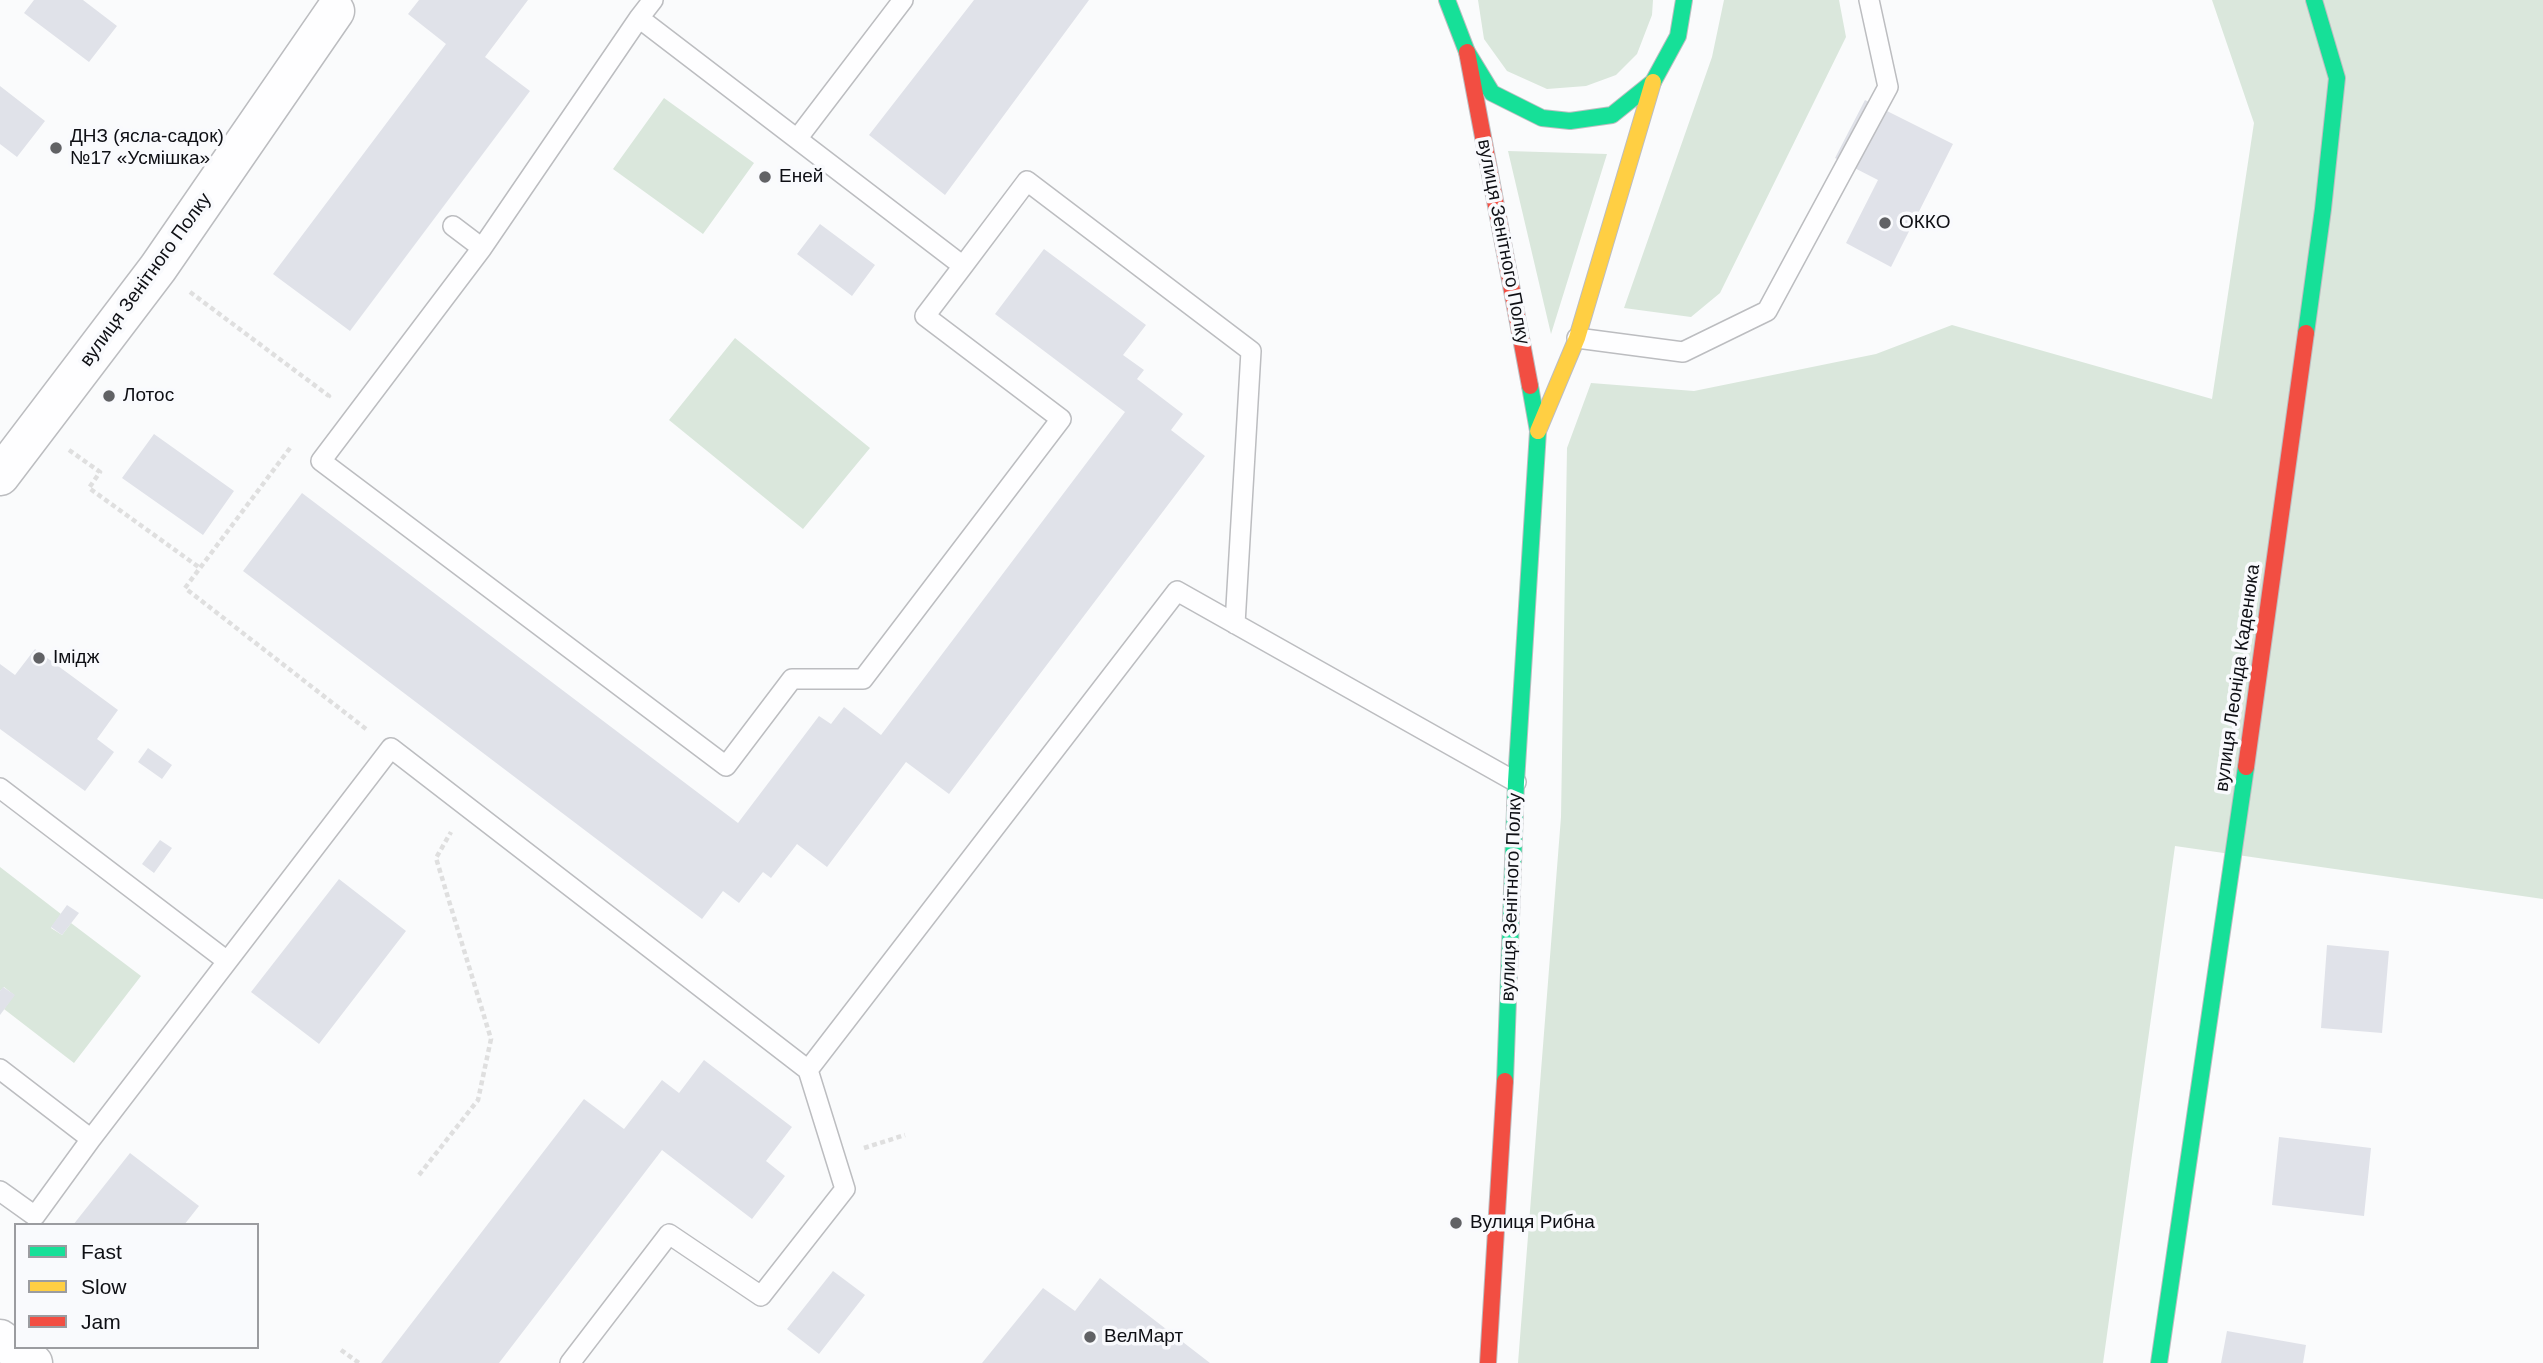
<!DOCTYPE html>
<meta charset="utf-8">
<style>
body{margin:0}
#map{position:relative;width:2543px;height:1363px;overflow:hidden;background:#fafbfc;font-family:Arial,sans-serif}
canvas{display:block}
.legend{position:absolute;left:14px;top:1223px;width:245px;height:126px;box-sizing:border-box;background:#f9fafd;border:2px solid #9b9ca0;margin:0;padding:9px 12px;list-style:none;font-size:21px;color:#0e0f14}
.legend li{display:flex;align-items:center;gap:14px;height:35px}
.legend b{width:35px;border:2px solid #9b9ca0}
</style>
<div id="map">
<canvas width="2543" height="1363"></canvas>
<ul class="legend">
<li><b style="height:9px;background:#16e098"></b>Fast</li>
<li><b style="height:9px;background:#ffcf43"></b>Slow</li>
<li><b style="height:9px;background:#f24e42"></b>Jam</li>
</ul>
</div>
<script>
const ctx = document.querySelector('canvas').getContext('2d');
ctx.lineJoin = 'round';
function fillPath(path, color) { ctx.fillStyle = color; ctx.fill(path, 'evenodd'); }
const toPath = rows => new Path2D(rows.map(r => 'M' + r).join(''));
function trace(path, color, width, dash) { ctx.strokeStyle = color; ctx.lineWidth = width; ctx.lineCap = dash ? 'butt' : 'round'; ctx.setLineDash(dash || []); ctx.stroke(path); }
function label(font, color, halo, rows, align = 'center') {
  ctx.font = font + ' Arial,sans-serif'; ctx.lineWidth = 7; ctx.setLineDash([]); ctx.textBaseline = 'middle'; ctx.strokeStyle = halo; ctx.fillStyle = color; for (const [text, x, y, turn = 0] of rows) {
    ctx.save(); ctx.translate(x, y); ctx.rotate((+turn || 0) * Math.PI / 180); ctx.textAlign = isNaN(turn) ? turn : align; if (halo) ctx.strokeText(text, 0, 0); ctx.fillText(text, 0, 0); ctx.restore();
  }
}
const green = toPath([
 [1478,0,1653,0,1652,15,1637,54,1616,75,1586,86,1547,89,1507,71,1484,39],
 [1724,0,1839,0,1846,37,1720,293,1691,317,1624,308,1712,57],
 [2212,0,2543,0,2543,899,2175,846,2103,1363,1518,1363,1561,817,1567,448,1591,383,1694,391,1876,354,1952,325,2212,399,2254,123],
 [664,98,754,163,703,234,613,169],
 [1508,151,1607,154,1551,334],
 [735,338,870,448,803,529,669,420],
 [0,867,61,914,51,928,62,935,71,923,141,976,74,1063,4,1009,14,995,4,987,0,991]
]);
const building = toPath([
 [34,0,83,0,117,26,89,62,24,13],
 [419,0,528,0,485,57,530,91,350,331,273,274,446,44,408,14],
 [974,0,1089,0,945,195,869,135],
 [0,86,45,121,17,157,0,144],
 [1865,100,1953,144,1891,267,1846,243,1878,180,1835,158],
 [820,224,875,265,852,296,797,254],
 [1044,249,1146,325,1123,355,1144,370,1137,379,1183,414,1171,430,1205,456,949,794,906,762,827,867,797,844,771,878,763,872,739,903,723,891,702,919,243,571,302,493,738,823,819,716,831,724,844,707,881,735,1125,412,995,314],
 [154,434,234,491,203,535,122,478],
 [35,649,118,710,97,739,114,752,85,791,0,729,0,664,15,675],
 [148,748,172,765,162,779,138,762],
 [160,840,172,848,154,873,142,864],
 [339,879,406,931,319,1044,251,992],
 [67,905,79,913,62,935,51,927],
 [2327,945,2389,951,2382,1033,2321,1028],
 [3,987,15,995,0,1015,0,991],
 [704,1060,792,1127,766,1161,785,1176,752,1219,662,1150,499,1363,381,1363,584,1099,624,1129,662,1080,679,1093],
 [2279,1137,2371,1148,2364,1216,2272,1205],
 [130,1153,199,1206,184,1225,73,1225],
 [833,1271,865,1295,819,1354,787,1329],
 [1100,1278,1210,1363,982,1363,1043,1288,1075,1311],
 [2227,1331,2306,1345,2303,1363,2221,1363]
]);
const path = toPath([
 [190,292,329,396,326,399],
 [290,448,185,588,366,729],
 [69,450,100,472,89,488,200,568],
 [864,1148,905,1135],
 [419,1175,478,1100,491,1039,436,858,451,832],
 [341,1350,359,1363]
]);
const lane = toPath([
 [639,18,653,0],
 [797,139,903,0],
 [453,226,482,248],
 [963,266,639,18,482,248,321,461,726,766,792,679,863,679,1061,419,925,316,963,266,1027,181,1251,351,1235,624],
 [1577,338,1683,352,1767,311,1888,87,1869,0],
 [0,788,227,961],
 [0,1069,91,1139,391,748,808,1070,1177,591,1516,782],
 [0,1191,35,1216,91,1139],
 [570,1363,669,1234,761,1296,845,1189,808,1070]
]);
const street = toPath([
 [0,476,158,268,335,11],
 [0,1339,33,1363]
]);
const fast = toPath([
 [1447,0,1467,52,1492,93,1542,118,1570,121,1612,115,1653,82,1678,36,1684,0],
 [2306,333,2323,209,2337,78,2314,0],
 [1505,1081,1516,782,1538,431,1530,386],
 [2159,1363,2246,767]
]);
const slow = toPath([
 [1538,431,1577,338,1653,82]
]);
const jam = toPath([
 [1467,52,1530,386],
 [2246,767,2306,333],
 [1488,1363,1505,1081]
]);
const markers = [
 [56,148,7,"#616265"],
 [765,177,7,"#616265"],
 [1885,223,7,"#616265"],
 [109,396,7,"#616265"],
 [39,658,7,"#616265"],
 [1456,1223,7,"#616265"],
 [1090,1337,7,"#616265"]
];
const poiNames = [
 ["ДНЗ (ясла-садок)",70,137],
 ["№17 «Усмішка»",70,159],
 ["Еней",779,177],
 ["ОККО",1899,223],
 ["Лотос",123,396],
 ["Імідж",53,658],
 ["Вулиця Рибна",1470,1223],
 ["ВелМарт",1104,1337]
];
const streetNames = [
 ["вулиця Зенітного Полку",1503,242,79],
 ["вулиця Зенітного Полку",146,280,-54],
 ["вулиця Леоніда Каденюка",2238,678,-82],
 ["вулиця Зенітного Полку",1512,897,-88]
];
fillPath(green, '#dae7dc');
fillPath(building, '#e0e2e9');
trace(lane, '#bcbdc0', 22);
trace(street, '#bcbdc0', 41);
trace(fast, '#bcbdc0', 18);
trace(slow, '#bcbdc0', 18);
trace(jam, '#bcbdc0', 18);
trace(path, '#dfdfdf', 4.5, [5, 3.5]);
trace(lane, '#fefeff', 19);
trace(street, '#fefeff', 38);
trace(fast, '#16e098', 16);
trace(slow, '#ffcf43', 16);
trace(jam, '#f24e42', 16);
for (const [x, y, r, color] of markers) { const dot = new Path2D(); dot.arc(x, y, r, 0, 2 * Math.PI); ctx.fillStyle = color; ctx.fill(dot); trace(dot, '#f9fafd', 2.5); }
label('19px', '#0e0f14', '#f9fafd', poiNames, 'left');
label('19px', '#0e0f14', '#f9fafd', streetNames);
</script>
